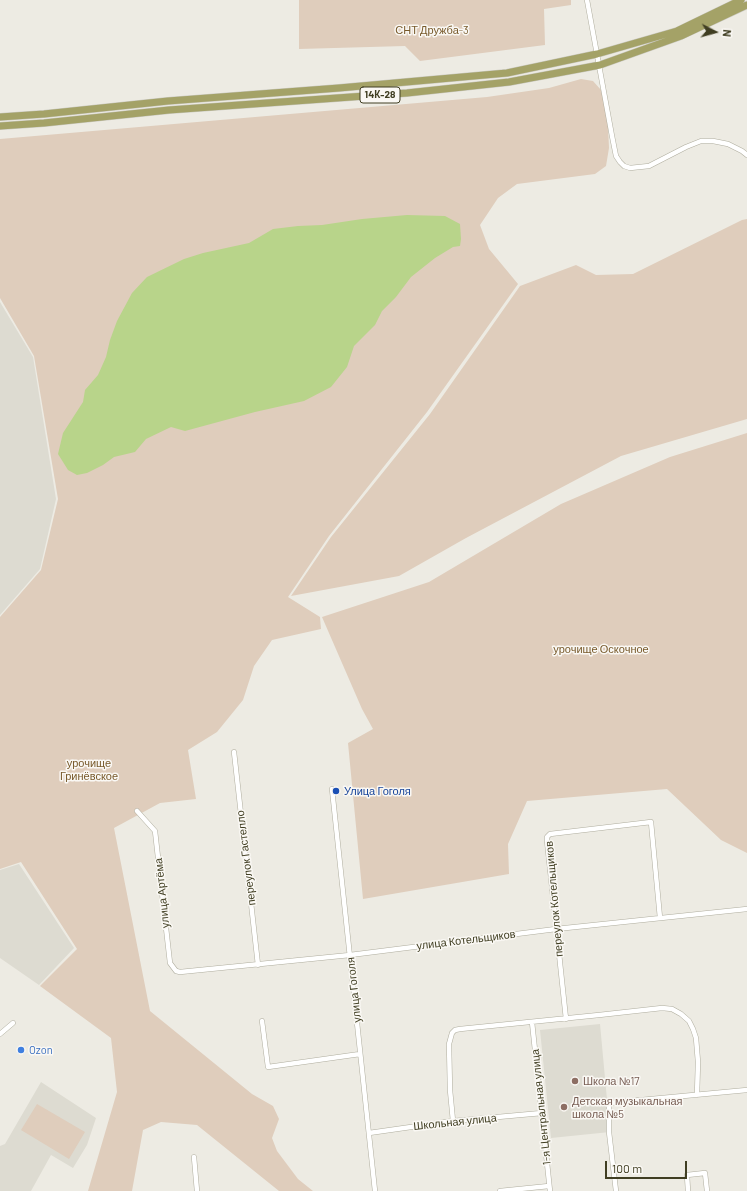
<!DOCTYPE html>
<meta charset="utf-8">
<style>
body{margin:0}
#map{position:relative;width:747px;height:1191px;overflow:hidden;background:#edebe3;font-family:Barlow,sans-serif}
canvas{display:block}
.north{position:absolute;left:695px;top:12px;width:40px;height:40px;-webkit-text-stroke:3px #faf8f4;paint-order:stroke;rotate:96deg;font-size:11px;font-weight:700;line-height:16px;text-align:center;color:#403e22}
.north::after{content:'';display:block;margin:auto;width:14px;height:18px;background:#403e22;clip-path:polygon(50% 0,100% 100%,50% 72%,0 100%)}
.scale{position:absolute;left:605px;top:1161px;width:82px;height:18px;box-sizing:border-box;border:2px solid #403e22;border-top:0;padding-left:5px;font-size:12px;line-height:14px;white-space:nowrap;color:#403e22;-webkit-text-stroke:3px #faf8f4;paint-order:stroke}
</style>
<div id="map">
<canvas width="747" height="1191"></canvas>
<div class="north">N</div>
<div class="scale">100 m</div>
</div>
<script>
const ctx = document.querySelector('canvas').getContext('2d');
ctx.lineJoin = 'round';
function fillPath(path, color) { ctx.fillStyle = color; ctx.fill(path, 'evenodd'); }
const toPath = rows => new Path2D(rows.map(r => 'M' + r).join(''));
function trace(path, color, width, dash) { ctx.strokeStyle = color; ctx.lineWidth = width; ctx.lineCap = dash ? 'butt' : 'round'; ctx.setLineDash(dash || []); ctx.stroke(path); }
function label(font, color, halo, rows, align = 'center') {
  ctx.font = font + ' Barlow,sans-serif'; ctx.lineWidth = 3; ctx.setLineDash([]); ctx.textBaseline = 'middle'; ctx.strokeStyle = halo; ctx.fillStyle = color; for (const [text, x, y, turn = 0] of rows) {
    ctx.save(); ctx.translate(x, y); ctx.rotate((+turn || 0) * Math.PI / 180); ctx.textAlign = isNaN(turn) ? turn : align; if (halo) ctx.strokeText(text, 0, 0); ctx.fillText(text, 0, 0); ctx.restore();
  }
}
const built = toPath([
 [0,302,33,357,56,499,40,569,0,615],
 [19,864,74,948,39,985,0,958,0,870],
 [600,1024,610,1132,551,1138,540,1030],
 [41,1082,96,1118,87,1145,73,1168,51,1155,31,1191,0,1191,0,1146,5,1144]
]);
const green = toPath([
 [299,0,571,0,571,5,544,9,545,45,420,61,405,46,299,49],
 [581,79,593,81,601,90,607,105,609,148,606,166,595,174,517,184,498,198,480,225,489,249,518,284,427,412,329,536,288,597,320,617,321,629,272,640,254,666,243,700,217,732,188,750,196,799,160,803,114,828,150,1011,252,1094,273,1106,279,1119,272,1138,277,1151,298,1179,313,1191,279,1191,197,1125,161,1122,143,1130,132,1191,88,1191,117,1092,111,1038,40,986,77,949,21,862,0,869,0,617,41,570,58,499,34,356,0,298,0,139,487,97,549,88],
 [747,219,747,419,621,456,466,538,399,576,291,596,331,537,430,414,520,286,576,265,596,275,633,274,742,220],
 [747,433,747,853,721,840,667,789,527,801,508,844,509,874,363,899,348,743,373,729,362,709,322,617,429,582,561,504,670,457],
 [37,1104,85,1132,69,1159,21,1130]
]);
const water = toPath([
 [407,215,445,216,460,224,461,239,460,246,453,247,435,258,411,277,396,297,382,311,375,325,354,346,347,367,331,387,304,401,255,412,185,431,171,427,146,439,135,452,114,457,103,465,87,473,77,475,68,470,58,454,63,433,83,402,85,390,98,375,106,357,110,340,117,321,132,293,147,277,184,259,203,253,249,243,273,229,298,226,322,225,362,219]
]);
const street = toPath([
 [587,0,612,136,616,156,620,162,624,166,630,168,649,166,686,147,701,141,713,141,728,144,742,151,747,155],
 [234,752,258,965],
 [332,789,375,1191],
 [137,811,155,831,170,963,176,971,180,972,350,955,556,929,747,909],
 [566,1019,547,841,547,837,550,834,651,822,660,918],
 [262,1021,268,1067,360,1054],
 [532,1022,550,1191],
 [0,1034,13,1023],
 [453,1121,450,1090,449,1044,452,1033,455,1030,460,1029,599,1015,662,1008,672,1009,681,1014,689,1021,693,1029,696,1038,698,1062,697,1095],
 [369,1133,453,1121,542,1113],
 [194,1157,197,1191],
 [500,1191,549,1186],
 [616,1191,609,1132,609,1103,747,1090],
 [688,1191,687,1175,705,1173,707,1191]
]);
const primary = toPath([
 [0,117,44,114,168,101,339,88,507,73,597,54,677,31,741,0],
 [0,126,44,123,169,110,407,93,509,82,600,65,681,36,747,5]
]);
const markers = [
 [336,791,4,"#1a4fb4"],
 [21,1050,4,"#3f7fe0"],
 [575,1081,4,"#8d6e63"],
 [564,1107,4,"#8d6e63"]
];
const shields = [
 [380,95,40]
];
const shieldNames = [
 ["14К-28",380,95]
];
const parkNames = [
 ["СНТ Дружба-3",432,30],
 ["урочище Оскочное",601,649],
 ["урочище",89,763],
 ["Гринёвское",89,776]
];
const transitNames = [
 ["Улица Гоголя",344,791]
];
const streetNames = [
 ["переулок Гастелло",246,858,-97],
 ["улица Артёма",162,893,-96],
 ["переулок Котельщиков",554,899,-95],
 ["улица Котельщиков",466,940,-7],
 ["улица Гоголя",354,990,-96],
 ["1-я Центральная улица",541,1107,-96],
 ["Школьная улица",455,1122,-6]
];
const shopNames = [
 ["Ozon",29,1050]
];
const educationNames = [
 ["Школа №17",583,1081],
 ["Детская музыкальная",572,1101],
 ["школа №5",572,1114]
];
fillPath(built, '#dddbd1');
fillPath(green, '#dfcdbc');
fillPath(water, '#b8d48a');
trace(street, '#afad9e', 5.5);
trace(primary, '#cac9c1', 8);
trace(street, '#fff', 4.5);
trace(primary, '#a4a267', 7);
for (const [x, y, r, color] of markers) { const dot = new Path2D(); dot.arc(x, y, r, 0, 2 * Math.PI); ctx.fillStyle = color; ctx.fill(dot); trace(dot, '#faf8f4', 1.5); }
for (const [x, y, w] of shields) { const box = new Path2D(); box.roundRect(x - w / 2, y - 8, w, 16, 3); ctx.fillStyle = '#faf8f4'; ctx.fill(box); trace(box, '#403e22', 1); }
label('bold 10px', '#403e22', null, shieldNames);
label('11px', '#785a2b', '#faf8f4', parkNames);
label('11px', '#164399', '#faf8f4', transitNames, 'left');
label('11px', '#403e22', '#faf8f4', streetNames);
label('11px', '#366cbe', '#faf8f4', shopNames, 'left');
label('11px', '#785e54', '#faf8f4', educationNames, 'left');
</script>
